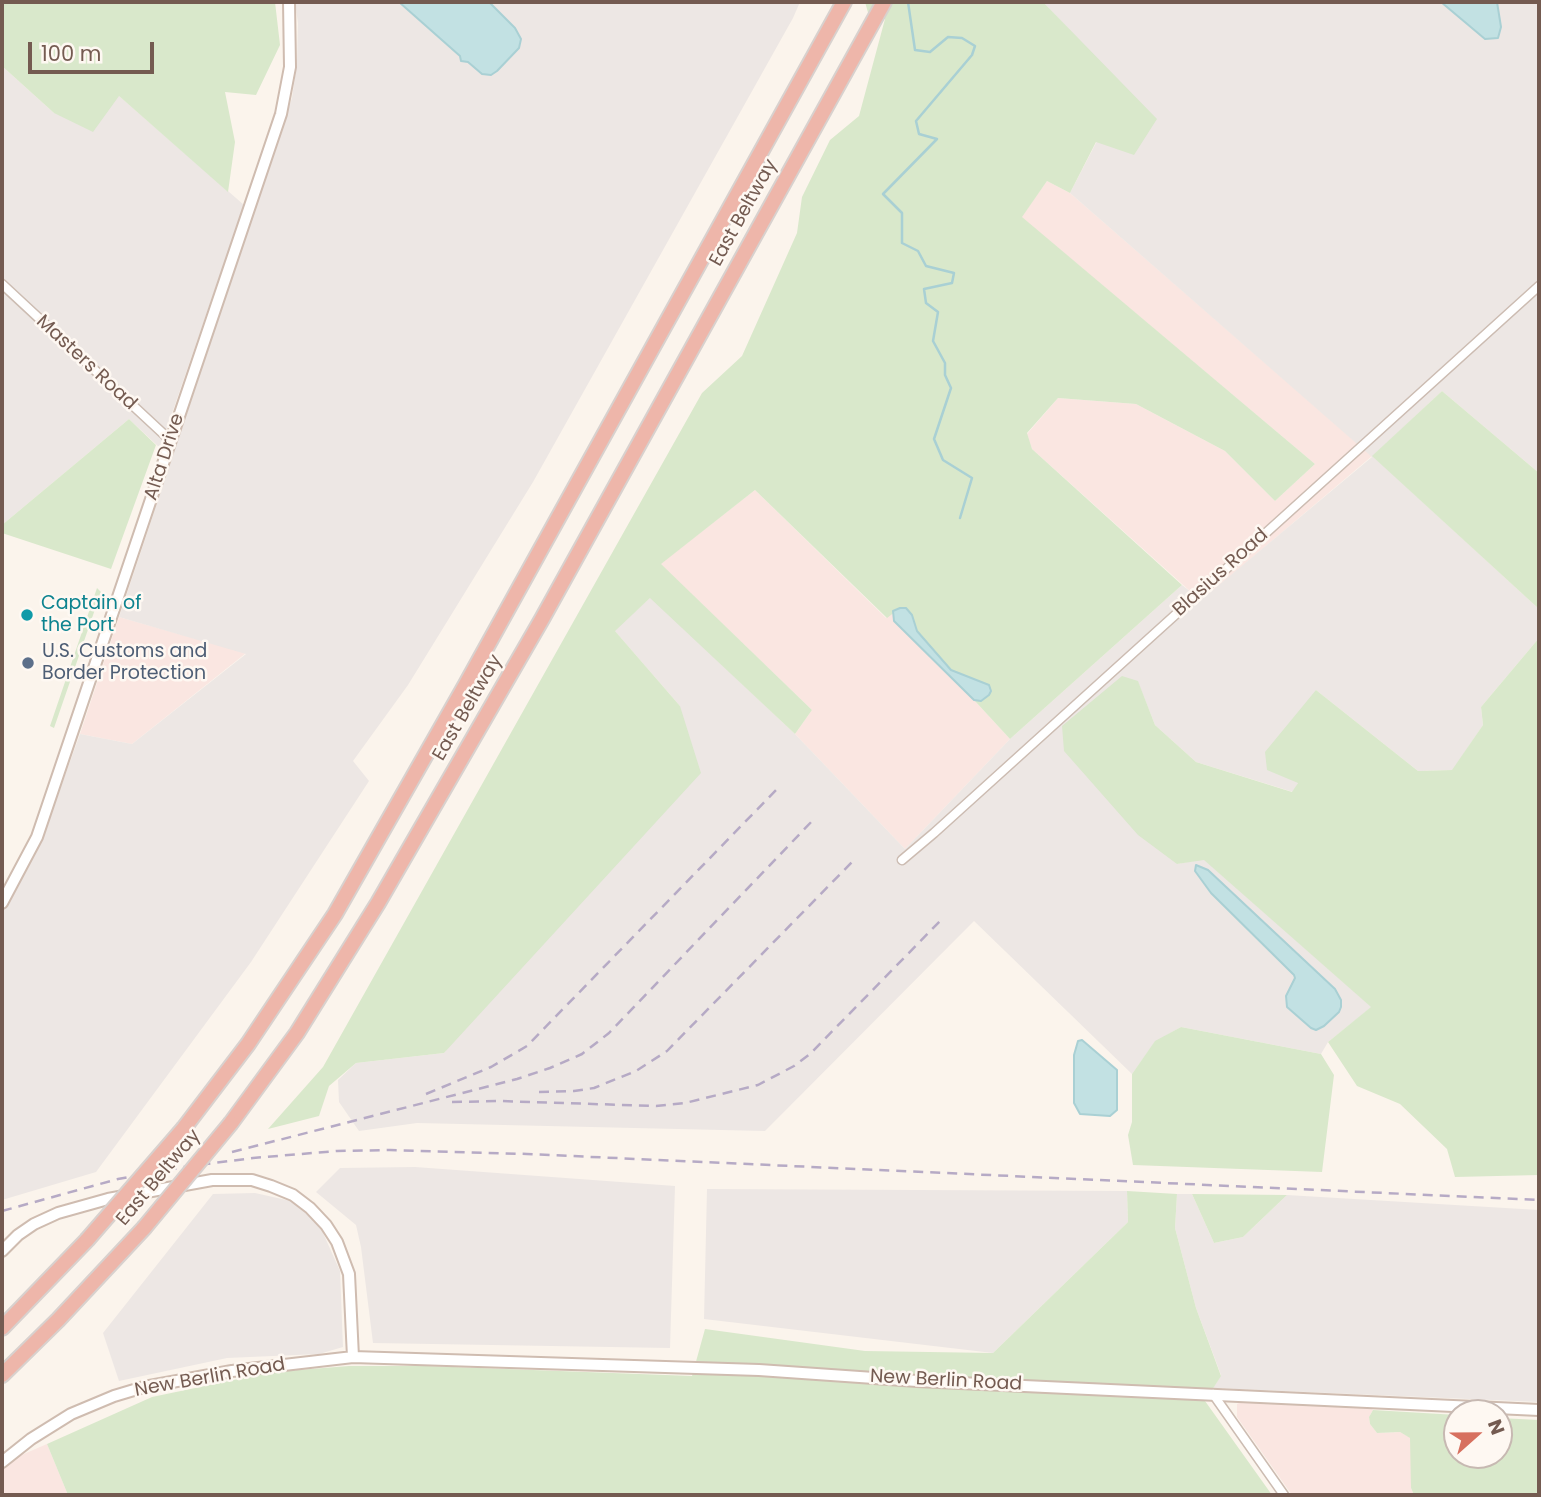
<!DOCTYPE html>
<style>
body{margin:0}
#map{position:relative;width:1541px;height:1497px;overflow:hidden;background:#fbf4ec;font-family:Poppins,sans-serif}
canvas{display:block}
.frame{position:absolute;inset:0;border:4px solid #745b51;pointer-events:none}
.north{position:absolute;left:1443px;top:1399px;width:70px;height:70px;box-sizing:border-box;background:#fef8f2;border:2px solid #c7b9b2;border-radius:50%;rotate:69deg;font-size:19px;font-weight:700;line-height:28px;text-align:center;color:#745b51}
.north::after{content:'';display:block;margin:auto;width:24px;height:32px;background:#d7705f;clip-path:polygon(50% 0,100% 100%,50% 72%,0 100%)}
.scale{position:absolute;left:28px;top:42px;width:126px;height:32px;box-sizing:border-box;border:4px solid #745b51;border-top:0;padding-left:9px;font-size:21px;line-height:24px;white-space:nowrap;color:#745b51;-webkit-text-stroke:5px #fef8f2;paint-order:stroke}
</style>
<div id="map">
<canvas width="1541" height="1497"></canvas>
<div class="frame"></div>
<div class="north">N</div>
<div class="scale">100 m</div>
</div>
<script>
const ctx = document.querySelector('canvas').getContext('2d');
ctx.lineJoin = 'round';
function fillPath(path, color) { ctx.fillStyle = color; ctx.fill(path, 'evenodd'); }
const toPath = rows => new Path2D(rows.map(r => 'M' + r).join(''));
function trace(path, color, width, dash) { ctx.strokeStyle = color; ctx.lineWidth = width; ctx.lineCap = dash ? 'butt' : 'round'; ctx.setLineDash(dash || []); ctx.stroke(path); }
function label(font, color, halo, rows, align = 'center') {
  ctx.font = font + ' Poppins,sans-serif'; ctx.lineWidth = 5; ctx.setLineDash([]); ctx.textBaseline = 'middle'; ctx.strokeStyle = halo; ctx.fillStyle = color; for (const [text, x, y, turn = 0] of rows) {
    ctx.save(); ctx.translate(x, y); ctx.rotate((+turn || 0) * Math.PI / 180); ctx.textAlign = isNaN(turn) ? turn : align; if (halo) ctx.strokeText(text, 0, 0); ctx.fillText(text, 0, 0); ctx.restore();
  }
}
const commercial = toPath([
 [1047,181,1070,193,1372,456,1201,601,1032,449,1027,434,1058,398,1136,404,1225,451,1275,501,1315,464,1021,217],
 [755,490,886,618,893,611,895,621,974,700,1010,739,905,849,795,734,812,710,660,564],
 [119,617,246,653,132,744,80,734],
 [1244,1400,1363,1404,1373,1410,1369,1417,1370,1424,1377,1433,1400,1432,1411,1438,1411,1488,1414,1495,1292,1495,1237,1417,1237,1404],
 [47,1444,68,1495,2,1495,2,1469,17,1457]
]);
const industrial = toPath([
 [295,2,800,2,793,18,533,482,408,685,353,761,369,781,251,962,96,1172,2,1200,2,914,42,839,80,734,132,744,246,654,119,617,292,98,297,62,298,23],
 [1043,2,1539,2,1539,473,1442,391,1373,456,1539,609,1539,638,1481,707,1483,725,1453,770,1418,771,1316,690,1298,783,1293,792,1196,762,1155,725,1138,682,1177,864,1204,859,1372,1007,1328,1042,1321,1054,1181,1027,1155,1042,1132,1074,974,921,765,1131,417,1123,359,1131,339,1102,338,1080,356,1063,444,1053,680,706,614,630,651,597,795,734,905,849,1010,739,1182,585,1201,600,1372,457,1070,193,1097,141,1073,34],
 [2,66,54,113,118,95,244,205,160,448,129,419,2,525],
 [415,1167,675,1186,670,1348,373,1343,361,1247,356,1225,316,1192,340,1168],
 [707,1189,1127,1191,1128,1222,993,1353,704,1319],
 [255,1193,291,1201,319,1224,340,1271,343,1347,319,1354,227,1358,119,1381,103,1333,213,1194],
 [1177,1194,1192,1194,1214,1243,1243,1237,1287,1195,1539,1210,1539,1402,1213,1388,1221,1375,1196,1308,1175,1228]
]);
const green = toPath([
 [2,2,275,2,280,45,256,95,225,92,235,142,228,192,119,96,93,132,54,113,2,66],
 [865,2,1043,2,1157,119,1134,155,1096,142,1070,193,1047,181,1022,217,1315,464,1275,501,1225,451,1136,404,1058,398,1027,433,1032,449,1182,585,1010,739,974,700,981,700,989,685,951,670,917,631,912,615,900,608,887,618,755,490,661,564,812,710,795,734,650,598,615,631,680,706,701,773,444,1053,356,1063,329,1086,319,1116,268,1129,323,1067,702,393,742,356,797,233,802,197,830,140,859,116,885,19,869,16],
 [1442,391,1539,473,1539,609,1372,456],
 [129,419,156,445,111,569,2,533,2,525],
 [97,588,101,592,54,728,50,726],
 [1539,638,1539,1175,1455,1177,1447,1149,1400,1104,1357,1086,1328,1042,1371,1007,1204,860,1177,864,1138,835,1064,751,1062,726,1122,676,1138,681,1155,725,1196,762,1292,792,1298,783,1267,770,1265,752,1316,690,1418,771,1452,770,1483,725,1481,707],
 [1181,1027,1321,1054,1334,1075,1322,1172,1133,1165,1128,1135,1132,1122,1132,1074,1155,1041],
 [1127,1191,1177,1194,1175,1228,1196,1308,1221,1376,1205,1401,1272,1495,68,1495,47,1444,152,1397,272,1372,349,1366,427,1366,692,1376,705,1329,865,1351,993,1353,1128,1222],
 [1192,1194,1287,1195,1243,1237,1214,1243],
 [1373,1410,1457,1415,1457,1455,1499,1455,1499,1418,1539,1420,1539,1495,1414,1495,1411,1488,1410,1438,1400,1432,1377,1433,1370,1424,1369,1417]
]);
const water = toPath([
 [399,2,489,2,515,28,521,39,519,48,497,71,491,75,482,74,468,62,461,61,460,56,399,2],
 [1441,2,1497,2,1501,27,1498,38,1485,39,1441,2],
 [900,608,906,608,912,615,917,631,951,670,989,685,991,691,989,695,981,701,974,700,894,621,893,611,900,608],
 [1196,865,1208,870,1335,989,1341,1000,1341,1007,1339,1012,1324,1026,1316,1030,1311,1028,1287,1007,1286,996,1295,978,1294,975,1211,893,1195,871,1196,865],
 [1082,1040,1117,1070,1117,1110,1110,1116,1080,1114,1074,1103,1074,1055,1078,1041,1082,1040]
]);
const stream = toPath([
 [908,2,915,50,930,52,948,37,962,38,975,46,972,55,916,121,919,134,937,139,883,194,902,213,902,243,918,251,926,266,954,273,952,283,924,289,926,303,938,312,933,341,945,363,945,375,951,388,934,439,943,460,972,478,960,518]
]);
const street = toPath([
 [2,284,170,440],
 [902,860,934,833,1539,286],
 [1213,1394,1284,1495]
]);
const secondary = toPath([
 [2,903,37,837,281,114,290,67,289,2],
 [2,1251,18,1235,34,1224,58,1213,108,1199,212,1180,252,1180,271,1186,293,1195,310,1208,326,1225,337,1242,349,1274,353,1357],
 [2,1462,31,1439,71,1414,114,1396,144,1387,232,1371,353,1357,759,1370,917,1381,1539,1410]
]);
const highway = toPath([
 [231,1123,297,1033,378,903,542,619,884,2],
 [184,1128,248,1044,335,914,465,686,844,2],
 [2,1328,87,1240],
 [2,1375,58,1320,144,1228]
]);
const rail = toPath([
 [539,1092,574,1091,594,1088,636,1071,667,1051,855,859],
 [426,1094,491,1067,527,1046,780,786],
 [452,1102,500,1101,656,1106,685,1103,758,1085,794,1066,810,1054,944,917],
 [232,1152,517,1079,550,1068,582,1054,609,1033,815,818],
 [2,1211,118,1179,183,1167,253,1158,337,1151,390,1150,527,1154,1539,1200]
]);
const highwayBridge = toPath([
 [144,1228,231,1123],
 [87,1240,184,1128]
]);
const markers = [
 [27,615,7,"#0f9aa8"],
 [28,663,7,"#5c6f8a"]
];
const streetNames = [
 ["East Beltway",744,213,-61],
 ["Masters Road",86,363,43],
 ["Alta Drive",165,457,-72],
 ["Blasius Road",1221,573,-42],
 ["East Beltway",468,708,-60],
 ["East Beltway",159,1178,-50],
 ["New Berlin Road",210,1378,-10],
 ["New Berlin Road",946,1381,3]
];
const cultureNames = [
 ["Captain of",41,604],
 ["the Port",41,626]
];
const serviceNames = [
 ["U.S. Customs and",42,652],
 ["Border Protection",42,674]
];
fillPath(commercial, '#fae6e1');
fillPath(industrial, '#ede7e4');
fillPath(green, '#d9e8cb');
fillPath(water, '#c2e1e3');
trace(water, '#a9d0d4', 2);
trace(stream, '#a9d0d4', 2.5);
trace(street, '#ccbcb2', 11);
trace(secondary, '#cfbcb0', 14);
trace(highway, '#d8d1ce', 18);
trace(street, '#fff', 8);
trace(secondary, '#fff', 10);
trace(highway, '#eeb6aa', 14);
trace(rail, '#b6aac5', 2.5, [10, 7]);
trace(highwayBridge, '#d8d1ce', 18, []);
trace(highwayBridge, '#eeb6aa', 14);
for (const [x, y, r, color] of markers) { const dot = new Path2D(); dot.arc(x, y, r, 0, 2 * Math.PI); ctx.fillStyle = color; ctx.fill(dot); trace(dot, '#fef8f2', 2.5); }
label('19px', '#745b51', '#fef8f2', streetNames);
label('19px', '#0d838f', '#fef8f2', cultureNames, 'left');
label('19px', '#4e5e75', '#fef8f2', serviceNames, 'left');
</script>
